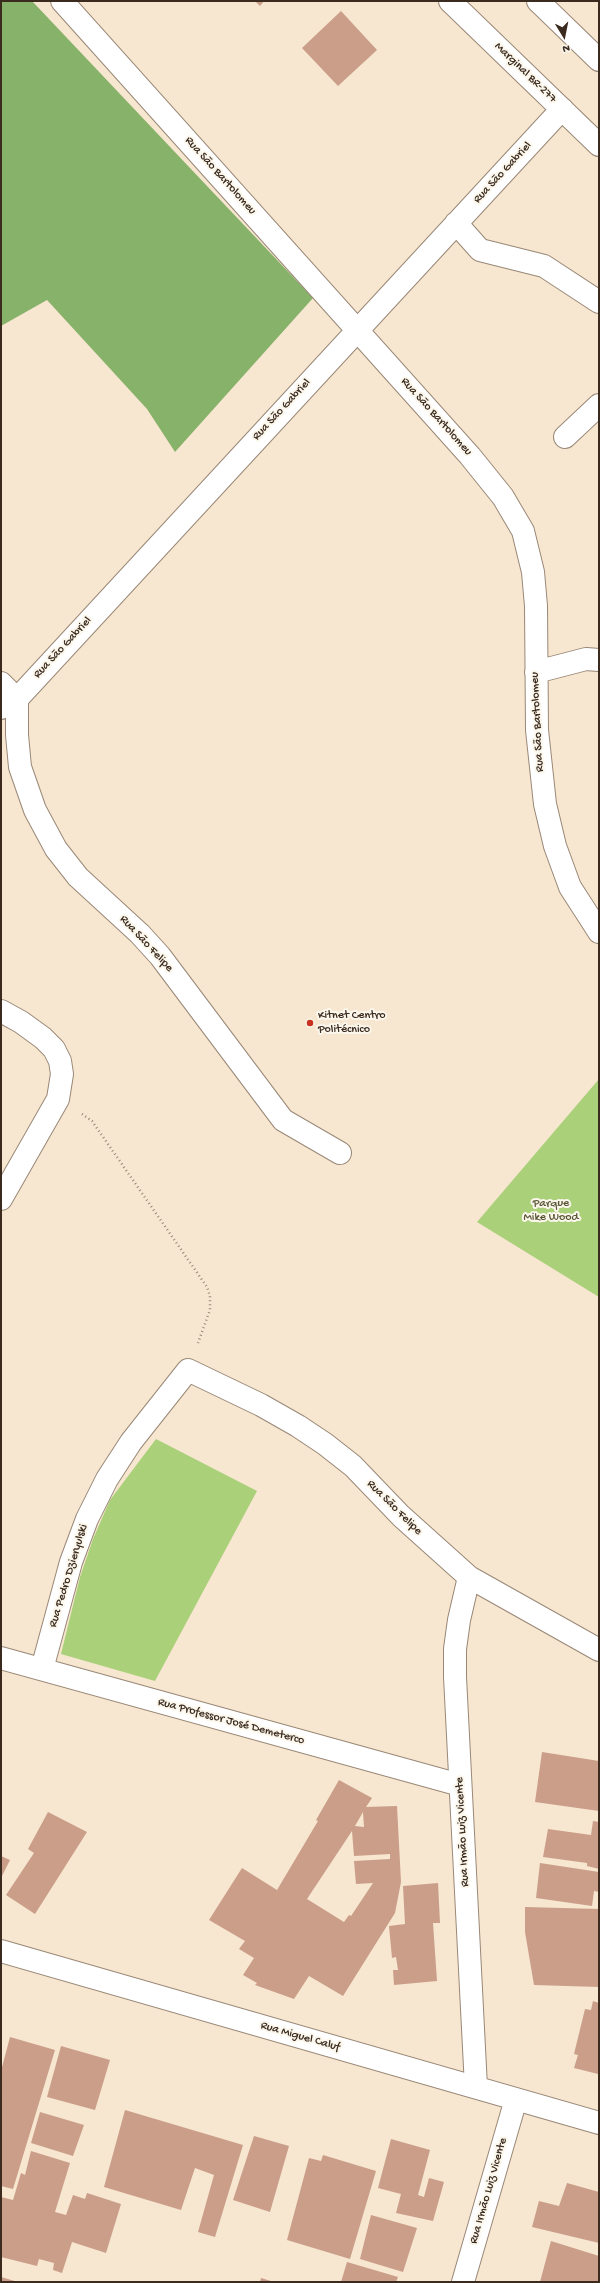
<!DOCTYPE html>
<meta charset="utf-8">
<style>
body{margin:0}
#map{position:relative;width:600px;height:2283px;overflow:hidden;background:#f7e6d0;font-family:"Gochi Hand",sans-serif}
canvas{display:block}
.frame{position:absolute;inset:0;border:2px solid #3b2a1e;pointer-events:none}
.north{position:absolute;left:544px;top:16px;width:40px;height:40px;-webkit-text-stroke:3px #fbf7ec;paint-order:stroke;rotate:170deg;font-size:11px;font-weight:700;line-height:16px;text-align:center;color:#3b2a1e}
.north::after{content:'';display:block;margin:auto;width:14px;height:18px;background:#3b2a1e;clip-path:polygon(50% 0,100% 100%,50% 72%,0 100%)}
</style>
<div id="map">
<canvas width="600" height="2283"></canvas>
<div class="frame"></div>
<div class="north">N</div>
</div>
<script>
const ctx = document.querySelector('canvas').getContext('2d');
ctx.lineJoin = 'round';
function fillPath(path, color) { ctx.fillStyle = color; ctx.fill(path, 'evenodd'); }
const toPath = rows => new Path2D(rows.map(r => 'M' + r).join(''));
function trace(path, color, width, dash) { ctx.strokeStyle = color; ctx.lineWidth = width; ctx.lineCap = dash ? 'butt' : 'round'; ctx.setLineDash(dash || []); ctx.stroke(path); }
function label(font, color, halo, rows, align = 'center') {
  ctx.font = font + ' "Gochi Hand",sans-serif'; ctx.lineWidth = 4; ctx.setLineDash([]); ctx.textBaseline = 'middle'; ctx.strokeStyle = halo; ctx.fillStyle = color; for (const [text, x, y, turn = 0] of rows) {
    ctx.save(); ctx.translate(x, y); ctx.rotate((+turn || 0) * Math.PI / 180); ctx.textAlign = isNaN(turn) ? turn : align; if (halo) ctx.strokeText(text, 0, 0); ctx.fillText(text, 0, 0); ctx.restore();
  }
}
const green = toPath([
 [599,1079,599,1297,477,1222],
 [156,1439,257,1491,155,1681,61,1654,80,1577,93,1539,110,1500]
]);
const forest = toPath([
 [1,1,32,1,313,298,175,452,147,409,47,300,1,326]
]);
const building = toPath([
 [255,1,264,1,260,6],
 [341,11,377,50,338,86,302,48],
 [542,1752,599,1761,599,1811,535,1802],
 [339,1780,372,1798,366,1807,397,1806,401,1882,395,1913,343,1996,309,1976,294,1999,255,1985,257,1983,243,1975,254,1958,239,1949,245,1941,209,1920,242,1868,277,1890,318,1821,316,1820],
 [363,1812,364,1827,355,1826],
 [352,1831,354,1856,390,1854,390,1859,354,1861,356,1884,373,1883,351,1916,349,1915,344,1922,307,1899],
 [48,1812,87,1832,35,1914,6,1895,34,1853,28,1849],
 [593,1821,599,1822,599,1869,587,1866,587,1863,543,1857,548,1829,591,1835],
 [1,1856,10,1860,1,1878],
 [540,1863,599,1872,599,1892,594,1891,592,1906,536,1898],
 [438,1883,440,1923,433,1923,437,1981,394,1985,393,1970,398,1970,396,1957,392,1958,389,1926,405,1924,403,1886],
 [525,1907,599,1909,599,1987,534,1985,525,1932],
 [593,2001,599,2003,598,2074,574,2068,578,2055,574,2054,585,2009,591,2010],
 [10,2037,55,2050,13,2189,1,2186,1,2071],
 [61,2046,110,2060,95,2110,47,2097],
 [125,2110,243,2145,215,2237,198,2232,214,2175,195,2168,181,2210,104,2187],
 [40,2112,84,2125,73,2156,31,2143],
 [254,2136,289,2146,270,2212,233,2200],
 [391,2139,430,2150,418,2195,424,2197,429,2178,444,2182,433,2221,396,2213,401,2194,378,2188],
 [31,2151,70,2163,55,2212,66,2215,73,2195,85,2199,87,2193,121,2204,106,2253,72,2242,62,2273,53,2270,54,2263,39,2259,37,2266,1,2257,1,2197,13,2200,21,2173,25,2175],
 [323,2155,376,2171,350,2259,287,2240,309,2158,321,2161],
 [567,2183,599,2192,599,2243,532,2227,539,2201,559,2206],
 [371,2215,417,2228,403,2272,360,2259],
 [551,2241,599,2256,599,2282,540,2282],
 [347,2262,398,2277,396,2282,341,2282],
 [1,2277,18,2282,1,2282],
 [261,2278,274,2282,260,2282]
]);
const path = toPath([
 [82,1114,92,1121,207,1287,210,1296,210,1310,198,1343]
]);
const minor = toPath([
 [62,1,470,456,503,497,523,531,533,572,536,606,537,730,545,804,555,846,570,887,599,932],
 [456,223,480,250,544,266,599,302],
 [565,437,599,405],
 [536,672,586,659,599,660],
 [1,683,17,699,17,735,20,767,35,810,56,849,78,877,140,934,160,956,283,1120,340,1153],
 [1,708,17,699,562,109],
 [1,1011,21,1022,43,1038,54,1049,60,1061,62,1074,58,1099,1,1199],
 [469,1577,459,1620,455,1649,455,1677,476,2087],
 [1,1658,460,1785],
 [42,1669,71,1562,87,1519,107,1479,131,1442,188,1370,261,1405,298,1426,325,1444,353,1466,401,1516,469,1577,599,1650],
 [1,1951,599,2123],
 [463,2282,516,2099]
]);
const major = toPath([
 [450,1,599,145]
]);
const highway = toPath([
 [538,1,599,60]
]);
const markers = [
 [310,1023,4,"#c8321e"]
];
const streetNames = [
 ["Marginal BR-277",525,73,44],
 ["Rua São Gabriel",503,173,-47],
 ["Rua São Bartolomeu",220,176,48],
 ["Rua São Gabriel",282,410,-47],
 ["Rua São Bartolomeu",436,417,48],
 ["Rua São Gabriel",63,648,-47],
 ["Rua São Bartolomeu",538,722,-93],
 ["Rua São Felipe",146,944,47],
 ["Rua São Felipe",394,1508,45],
 ["Rua Pedro Dzieryulski",69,1576,-73],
 ["Rua Professor José Demeterco",231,1722,15],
 ["Rua Irmão Luiz Vicente",463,1832,-93],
 ["Rua Miguel Caluf",300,2037,16],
 ["Rua Irmão Luiz Vicente",489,2191,-74]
];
const poiNames = [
 ["Kitnet Centro",318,1016],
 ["Politécnico",318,1030]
];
const parkNames = [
 ["Parque",551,1204],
 ["Mike Wood",551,1218]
];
fillPath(green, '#aad07a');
fillPath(forest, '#87b26a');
fillPath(building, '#ca9e89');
trace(minor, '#987', 24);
trace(major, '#987', 24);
trace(highway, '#987', 24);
trace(path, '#987', 2.5, [1, 3]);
trace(minor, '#fff', 22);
trace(major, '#fff', 22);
trace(highway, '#fff', 22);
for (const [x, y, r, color] of markers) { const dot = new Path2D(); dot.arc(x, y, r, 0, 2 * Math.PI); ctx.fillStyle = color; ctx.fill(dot); trace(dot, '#fbf7ec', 1.5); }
label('12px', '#3b2a1e', '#fbf7ec', streetNames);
label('12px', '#3b2a1e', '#fbf7ec', poiNames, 'left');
label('12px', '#575435', '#fbf7ec', parkNames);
</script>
